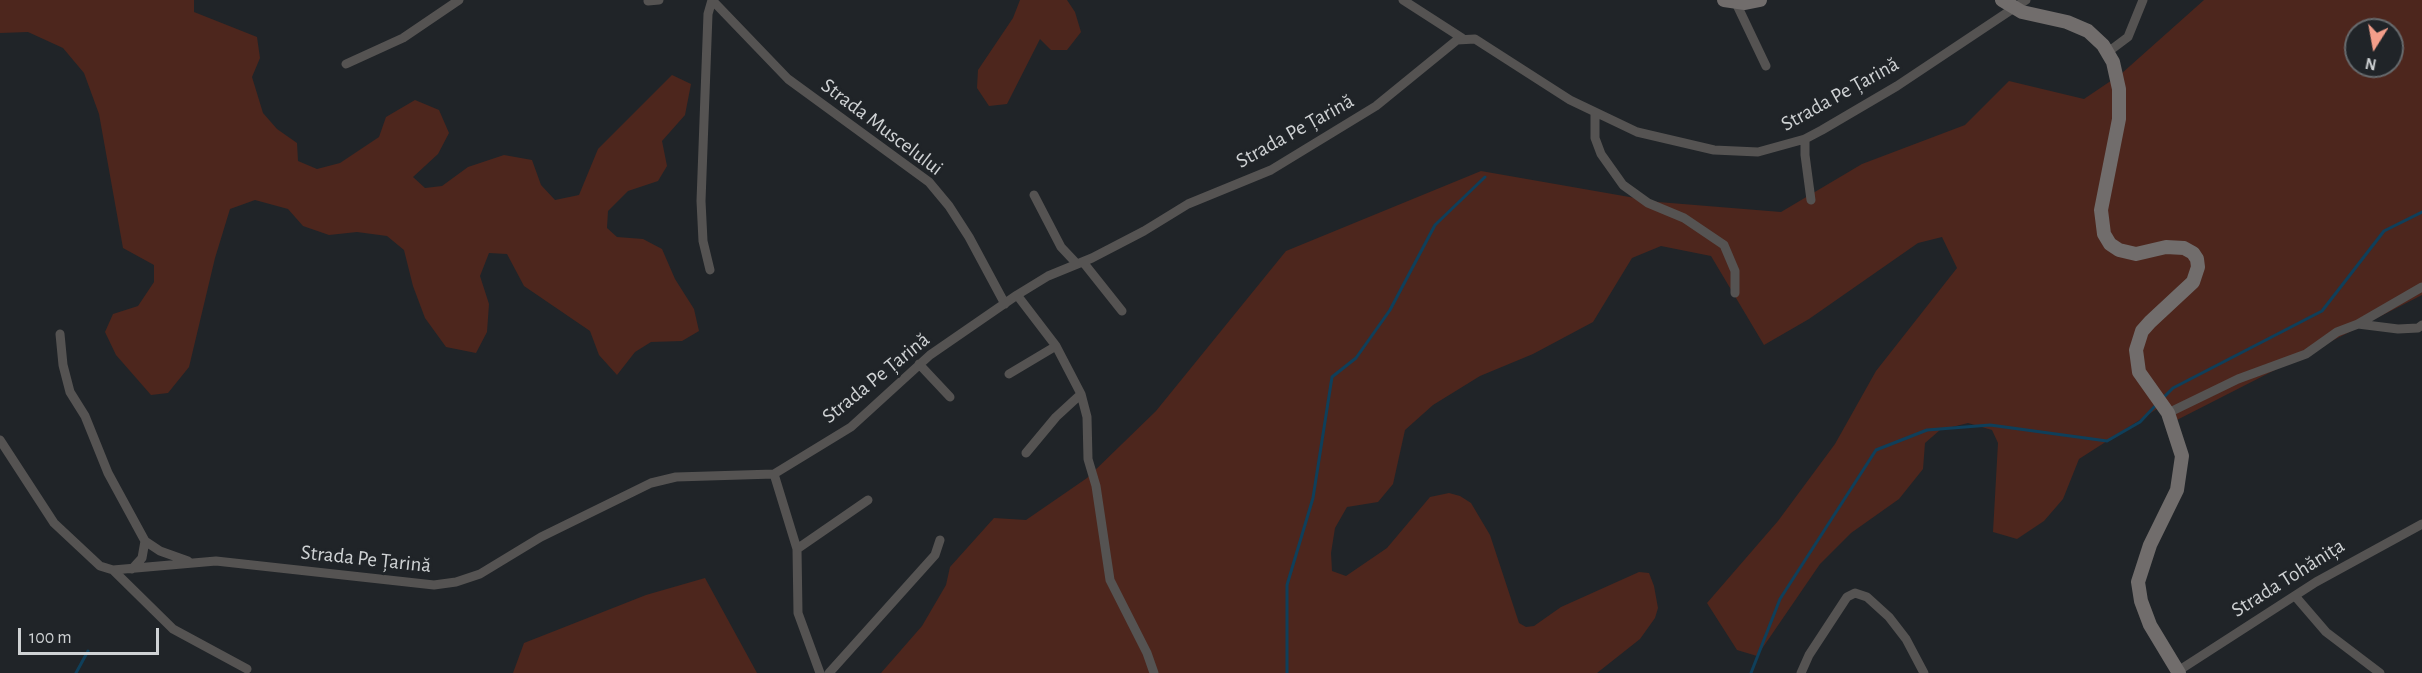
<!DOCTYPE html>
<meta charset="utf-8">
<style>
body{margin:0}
#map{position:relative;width:2422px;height:673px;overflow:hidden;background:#202428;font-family:"Alegreya Sans",sans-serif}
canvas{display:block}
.north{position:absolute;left:2344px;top:18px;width:60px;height:60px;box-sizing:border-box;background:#202428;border:2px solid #666a6d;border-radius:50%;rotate:191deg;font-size:16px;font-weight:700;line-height:24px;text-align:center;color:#cfd2d4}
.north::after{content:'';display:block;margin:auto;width:21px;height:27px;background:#f49e8a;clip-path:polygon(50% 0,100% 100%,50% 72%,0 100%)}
.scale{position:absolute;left:18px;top:628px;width:141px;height:27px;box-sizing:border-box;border:3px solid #cfd2d4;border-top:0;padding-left:8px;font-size:18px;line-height:21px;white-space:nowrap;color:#cfd2d4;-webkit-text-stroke:4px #202428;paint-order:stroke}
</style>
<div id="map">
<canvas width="2422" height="673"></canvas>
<div class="north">N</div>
<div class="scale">100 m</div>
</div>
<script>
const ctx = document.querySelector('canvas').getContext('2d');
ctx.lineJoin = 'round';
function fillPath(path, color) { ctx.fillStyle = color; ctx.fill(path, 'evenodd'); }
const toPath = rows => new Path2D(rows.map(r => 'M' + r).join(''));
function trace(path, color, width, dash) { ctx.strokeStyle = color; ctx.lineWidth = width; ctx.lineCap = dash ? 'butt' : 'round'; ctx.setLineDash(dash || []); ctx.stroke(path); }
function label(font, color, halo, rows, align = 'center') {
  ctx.font = font + ' "Alegreya Sans",sans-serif'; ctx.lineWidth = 6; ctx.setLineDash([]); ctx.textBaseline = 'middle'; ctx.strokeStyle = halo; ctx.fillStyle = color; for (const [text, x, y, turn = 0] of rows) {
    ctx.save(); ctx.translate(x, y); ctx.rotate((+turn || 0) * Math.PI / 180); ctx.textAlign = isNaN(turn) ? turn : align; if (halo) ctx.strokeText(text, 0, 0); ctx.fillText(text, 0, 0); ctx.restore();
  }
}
const green = toPath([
 [0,0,194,0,194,12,257,37,260,58,252,77,263,113,277,129,297,143,298,161,317,169,340,163,379,137,386,117,415,100,439,110,449,133,438,154,413,177,425,188,442,186,468,167,504,155,532,160,541,185,555,200,579,195,598,149,672,75,691,84,685,115,662,141,667,166,658,181,628,191,608,211,607,228,617,237,643,239,662,249,675,279,694,309,699,331,682,341,651,342,635,352,617,375,599,355,590,331,524,286,507,254,489,253,480,276,489,304,487,332,476,353,446,347,425,318,413,286,404,250,387,236,357,232,329,235,303,226,288,209,255,200,230,209,215,258,189,367,168,393,151,395,116,355,105,332,113,314,138,306,154,282,154,265,123,248,99,114,84,73,63,48,28,32,0,33],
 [1020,0,1067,0,1075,12,1081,32,1067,50,1051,50,1040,39,1007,104,989,106,977,88,978,70,1013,18],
 [2204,0,2422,0,2422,295,2169,424,2160,407,2079,459,2063,499,2044,521,2017,539,1993,532,1998,443,1992,430,1968,423,1940,430,1925,443,1923,469,1899,499,1851,533,1820,564,1757,656,1737,650,1707,603,1778,521,1835,444,1876,371,1957,268,1942,237,1918,243,1809,319,1764,345,1711,256,1661,246,1632,258,1593,322,1533,354,1480,376,1433,405,1405,430,1393,484,1378,502,1347,507,1335,528,1331,553,1332,571,1346,576,1387,548,1430,497,1449,493,1460,496,1471,503,1490,535,1519,623,1526,627,1534,626,1561,607,1639,572,1649,573,1654,586,1658,608,1655,618,1640,639,1597,673,881,673,922,626,946,585,950,567,994,518,1026,520,1087,478,1156,411,1286,251,1481,171,1658,202,1781,212,1862,164,1965,125,2009,81,2084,99,2121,74],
 [2356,30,2392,30,2392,66,2356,66],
 [705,578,757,673,513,673,524,643,646,595]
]);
const stream = toPath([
 [2163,398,2173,388,2322,311,2384,231,2422,212],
 [76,673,88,651],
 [1287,673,1287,585,1313,498,1332,377,1356,358,1390,310,1435,225,1485,177],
 [1751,673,1780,599,1876,450,1927,430,1990,425,2107,441,2140,422,2156,405]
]);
const street = toPath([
 [712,0,788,79,929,182,949,206,969,237,1005,304],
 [1403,0,1462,38],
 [648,1,659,0],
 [1736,3,1766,66],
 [2108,52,2128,37,2143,0],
 [346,64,403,38,459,0],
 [1595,114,1595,138,1601,154,1623,185,1648,203,1684,218,1724,245,1735,271,1735,293],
 [1805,139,1805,155,1811,200],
 [1034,195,1061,247,1077,264],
 [1083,262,1122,311],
 [710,270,703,241,701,201,708,14,712,0],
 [1017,295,1056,346,1081,394,1087,417,1088,459,1096,486,1110,580,1147,653,1154,673],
 [2358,324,2398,329,2418,328,2422,325],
 [60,334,63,365,70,392,85,416,108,473,145,541,160,551,188,561],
 [919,364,950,397],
 [1009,374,1056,346],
 [2168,413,2238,379,2306,354,2337,332,2358,324,2422,287],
 [0,440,54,523,100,566,113,570,216,561,434,585,456,582,480,574,541,537,651,483,676,477,774,474,851,427,930,355,1017,295,1048,276,1092,258,1144,231,1188,204,1271,170,1376,106,1457,40,1475,39,1570,100,1637,132,1714,150,1758,152,1805,139,1822,130,1897,86,2026,0],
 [1026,453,1056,417,1081,394],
 [774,474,797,549,798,613,820,673],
 [797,549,868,500],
 [132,569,142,558,145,541],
 [113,570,173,629,247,669],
 [2295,596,2326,632,2380,673],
 [2178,671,2316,582,2422,524],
 [829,673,935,555,940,540],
 [1801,673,1809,655,1847,597,1855,593,1867,597,1889,617,1906,639,1924,673]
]);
const secondary = toPath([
 [1724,0,1745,3,1760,0],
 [2002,0,2022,12,2067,22,2088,31,2103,45,2113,62,2119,89,2119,119,2101,210,2104,234,2110,244,2119,250,2136,254,2166,247,2184,248,2193,253,2197,259,2198,267,2193,282,2150,322,2142,331,2136,350,2139,372,2168,413,2182,456,2177,490,2150,545,2138,582,2141,601,2150,625,2179,673]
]);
const streetNames = [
 ["Strada Pe Țarină",1840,94,-29],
 ["Strada Muscelului",882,127,37],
 ["Strada Pe Țarină",1295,131,-29],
 ["Strada Pe Țarină",876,378,-39],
 ["Strada Pe Țarină",366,559,6],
 ["Strada Tohănița",2288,578,-32]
];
fillPath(green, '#4d261d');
trace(stream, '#0f3f5a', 3);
trace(street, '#555352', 9);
trace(secondary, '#716d6c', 14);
label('21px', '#cfd2d4', '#202428', streetNames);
</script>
